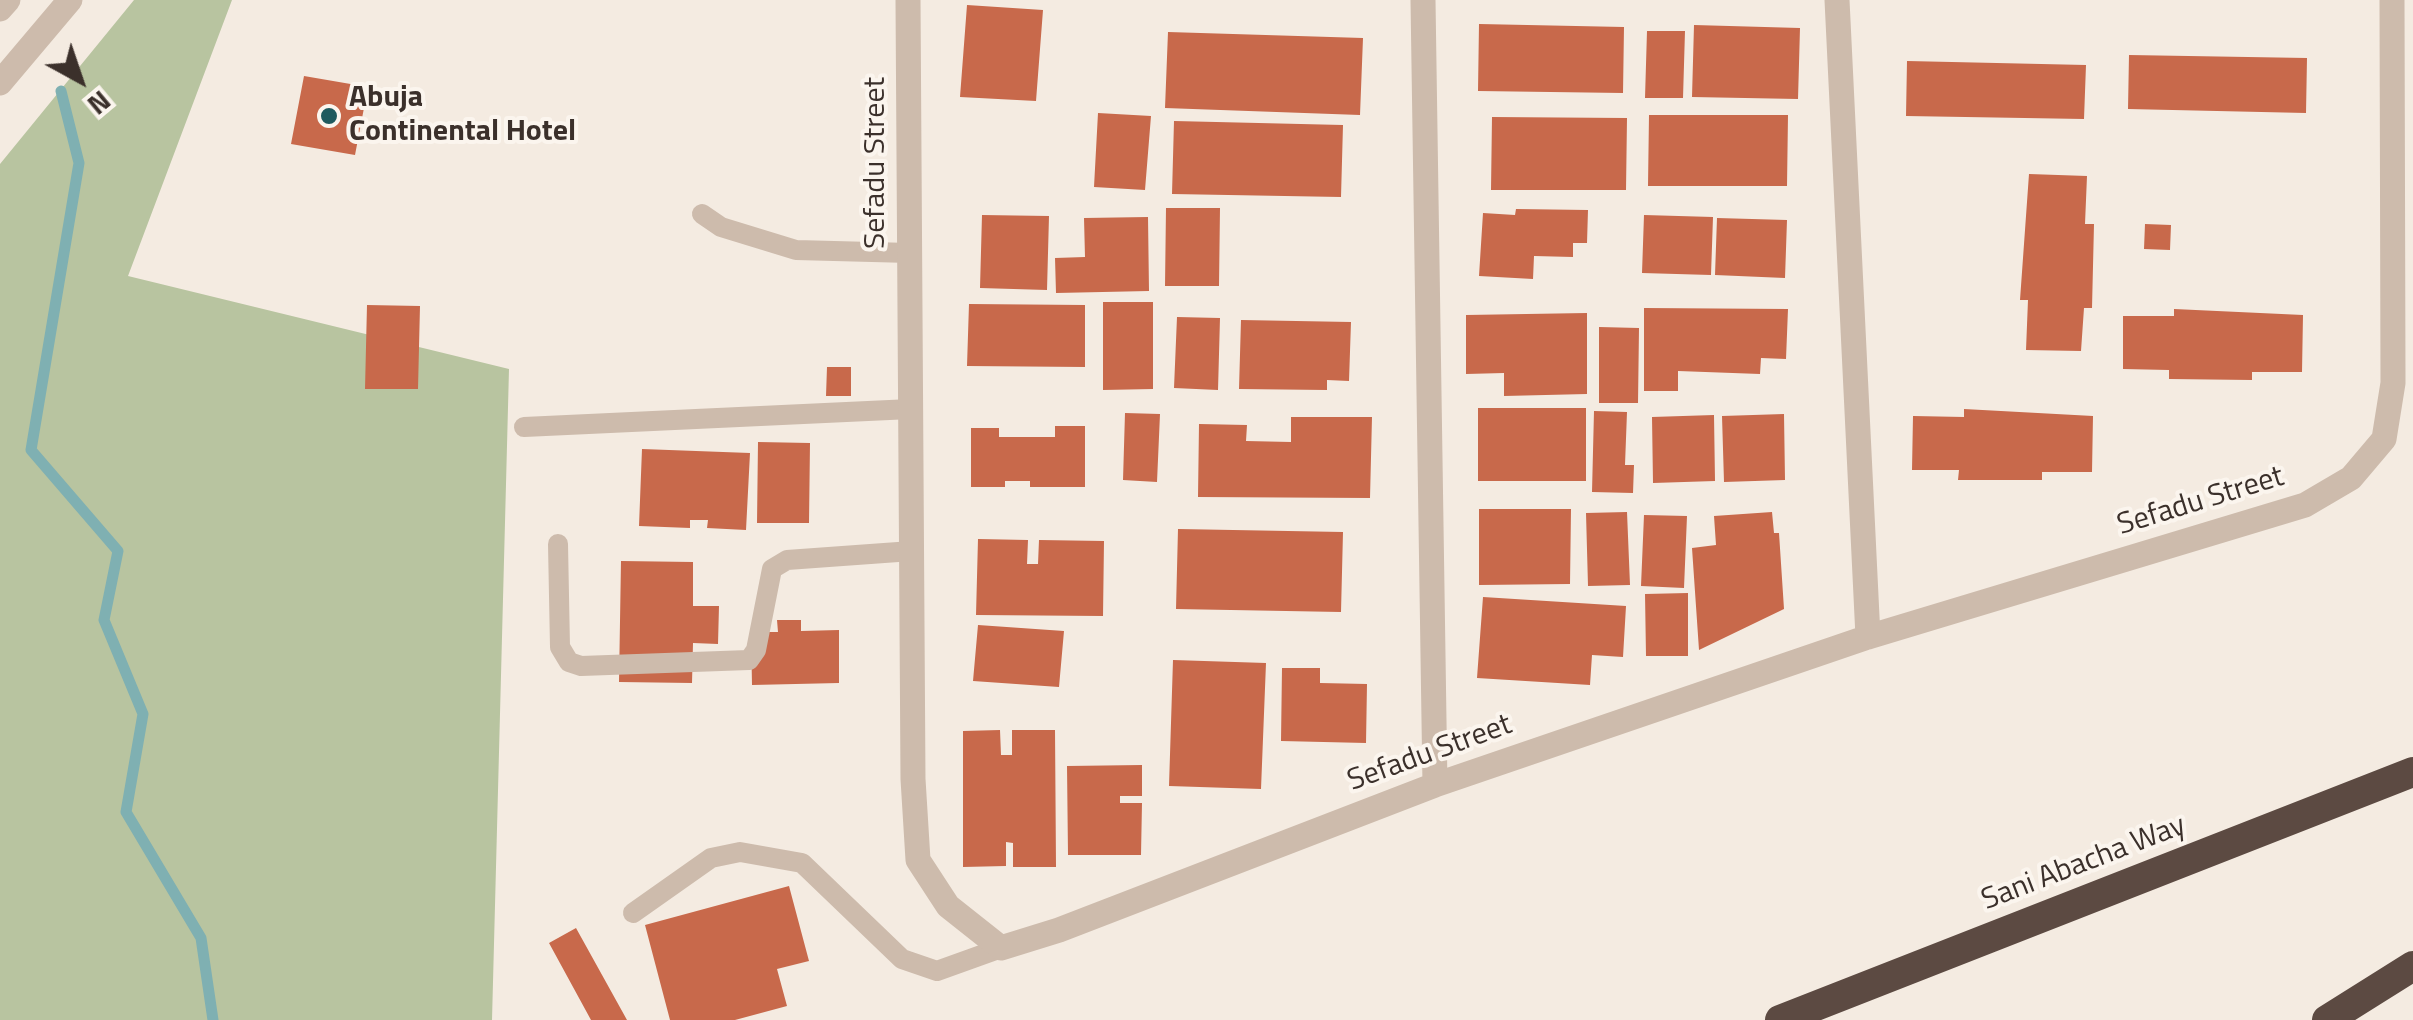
<!DOCTYPE html>
<style>
body{margin:0}
#map{position:relative;width:2413px;height:1020px;overflow:hidden;background:#f4ebe1;font-family:"Titillium Web",sans-serif}
canvas{display:block}
.north{position:absolute;left:30px;top:30px;width:100px;height:100px;-webkit-text-stroke:8px #fbf5ee;paint-order:stroke;rotate:140deg;font-size:28px;font-weight:700;line-height:40px;text-align:center;color:#3b302b}
.north::after{content:'';display:block;margin:auto;width:35px;height:45px;background:#3b302b;clip-path:polygon(50% 0,100% 100%,50% 72%,0 100%)}
</style>
<div id="map">
<canvas width="2413" height="1020"></canvas>
<div class="north">N</div>
</div>
<script>
const ctx = document.querySelector('canvas').getContext('2d');
ctx.lineJoin = 'round';
function fillPath(path, color) { ctx.fillStyle = color; ctx.fill(path, 'evenodd'); }
const toPath = rows => new Path2D(rows.map(r => 'M' + r).join(''));
function trace(path, color, width, dash) { ctx.strokeStyle = color; ctx.lineWidth = width; ctx.lineCap = dash ? 'butt' : 'round'; ctx.setLineDash(dash || []); ctx.stroke(path); }
function label(font, color, halo, rows, align = 'center') {
  ctx.font = font + ' "Titillium Web",sans-serif'; ctx.lineWidth = 8; ctx.setLineDash([]); ctx.textBaseline = 'middle'; ctx.strokeStyle = halo; ctx.fillStyle = color; for (const [text, x, y, turn = 0] of rows) {
    ctx.save(); ctx.translate(x, y); ctx.rotate((+turn || 0) * Math.PI / 180); ctx.textAlign = isNaN(turn) ? turn : align; if (halo) ctx.strokeText(text, 0, 0); ctx.fillText(text, 0, 0); ctx.restore();
  }
}
const green = toPath([
 [134,0,232,0,128,276,509,369,492,1020,0,1020,0,164]
]);
const stream = toPath([
 [61,91,79,163,31,450,118,551,104,620,143,714,126,812,201,938,213,1020]
]);
const building = toPath([
 [967,5,1043,10,1036,101,960,97],
 [1479,24,1624,27,1623,93,1478,91],
 [1694,25,1800,28,1798,99,1692,97],
 [1647,31,1685,31,1683,98,1645,98],
 [1168,32,1363,38,1360,115,1165,108],
 [2129,55,2307,58,2306,113,2128,109],
 [1907,61,2086,65,2084,119,1906,116],
 [304,76,368,87,355,155,291,144],
 [1098,113,1151,116,1145,190,1094,187],
 [1649,115,1788,115,1787,186,1648,186],
 [1492,117,1627,118,1626,190,1491,190],
 [1174,121,1343,125,1341,197,1172,194],
 [2029,174,2087,176,2085,224,2094,224,2092,308,2084,308,2081,351,2026,350,2028,300,2020,300],
 [1166,208,1220,208,1219,286,1165,286],
 [1516,209,1588,210,1587,243,1573,243,1573,257,1534,256,1533,279,1479,276,1483,213,1515,215],
 [982,215,1049,216,1047,290,980,288],
 [1644,215,1713,217,1711,275,1642,273],
 [1148,217,1149,291,1056,293,1055,258,1085,257,1084,218],
 [1717,218,1787,220,1785,278,1715,275],
 [2145,224,2171,225,2170,250,2144,249],
 [1103,302,1153,302,1153,389,1103,390],
 [969,304,1085,305,1085,367,967,366],
 [367,305,420,306,418,389,365,389],
 [1644,308,1788,309,1786,359,1761,358,1760,374,1678,371,1678,391,1644,391],
 [2174,309,2303,315,2302,372,2252,372,2252,380,2169,379,2169,370,2123,369,2123,316,2174,316],
 [1587,313,1587,394,1504,396,1504,373,1466,374,1466,315],
 [1177,317,1220,318,1218,390,1174,388],
 [1241,320,1351,322,1349,381,1327,380,1327,390,1239,389],
 [1599,327,1639,328,1638,403,1599,403],
 [827,367,851,367,851,396,826,396],
 [1478,408,1586,408,1586,481,1478,481],
 [1964,409,2093,416,2092,472,2042,472,2042,480,1958,480,1959,470,1912,470,1913,416,1964,417],
 [1594,411,1627,412,1625,465,1634,465,1633,493,1592,492],
 [1125,413,1160,414,1157,482,1123,480],
 [1784,414,1785,480,1724,482,1722,416],
 [1714,415,1715,481,1653,483,1652,417],
 [1291,417,1372,417,1370,498,1198,497,1199,424,1247,425,1246,441,1291,442],
 [1055,426,1085,426,1085,487,1030,487,1030,481,1005,481,1005,487,971,487,971,428,999,428,999,437,1055,437],
 [758,442,810,443,809,523,757,523],
 [642,449,750,453,746,530,707,528,708,520,690,520,690,528,639,526],
 [1479,509,1571,509,1570,584,1479,585],
 [1627,512,1630,585,1588,586,1586,513],
 [1772,512,1774,533,1779,533,1784,609,1699,650,1692,548,1716,545,1714,516],
 [1644,515,1687,516,1684,588,1641,586],
 [1178,529,1343,532,1341,612,1176,609],
 [978,539,1028,540,1027,564,1038,564,1039,540,1104,541,1103,616,976,615],
 [621,561,693,562,693,606,719,606,718,644,693,643,692,683,619,682],
 [1688,593,1688,656,1646,656,1645,594],
 [1483,597,1626,606,1623,657,1592,655,1590,685,1477,678],
 [777,620,801,620,801,631,839,630,839,683,752,685,751,632,778,632],
 [978,625,1064,631,1059,687,973,681],
 [1173,660,1266,663,1261,789,1169,786],
 [1282,668,1320,668,1320,683,1367,684,1366,743,1281,741],
 [1000,730,1001,755,1012,755,1012,730,1055,730,1056,867,1013,867,1013,843,1006,842,1006,866,963,867,963,731],
 [1142,765,1142,796,1120,796,1120,803,1142,803,1141,855,1068,855,1067,766],
 [789,886,809,961,777,969,787,1006,735,1020,670,1020,645,925],
 [576,928,627,1020,591,1020,549,943]
]);
const lane = toPath([
 [702,214,721,227,796,250,910,253],
 [524,427,911,409],
 [558,544,560,647,569,662,581,666,749,660,756,650,772,569,787,560,912,551],
 [633,913,711,858,740,852,802,863,902,959,937,971,1001,948]
]);
const street = toPath([
 [908,0,913,779,918,860,948,906,1001,948,1059,930,1435,785,1868,637,2305,505,2351,478,2384,439,2393,383,2392,0],
 [1423,0,1435,785],
 [1837,0,1868,637],
 [0,9,8,0],
 [0,83,70,0]
]);
const highway = toPath([
 [1780,1020,2413,772],
 [2327,1020,2413,966]
]);
const markers = [
 [329,116,10,"#1f5a5e"]
];
const poiNames = [
 ["Abuja",349,99],
 ["Continental Hotel",349,133]
];
const streetNames = [
 ["Sefadu Street",877,163,-90],
 ["Sefadu Street",2201,502,-17],
 ["Sefadu Street",1430,754,-20],
 ["Sani Abacha Way",2084,864,-21]
];
fillPath(green, '#b8c4a0');
trace(stream, '#7fb0b2', 11);
fillPath(building, '#c8694b');
trace(lane, '#cdbbac', 20);
trace(street, '#cdbbac', 25);
trace(highway, '#5c4a42', 30);
for (const [x, y, r, color] of markers) { const dot = new Path2D(); dot.arc(x, y, r, 0, 2 * Math.PI); ctx.fillStyle = color; ctx.fill(dot); trace(dot, '#fbf5ee', 4); }
label('bold 30px', '#3b302b', '#fbf5ee', poiNames, 'left');
label('30px', '#3b302b', '#fbf5ee', streetNames);
</script>
